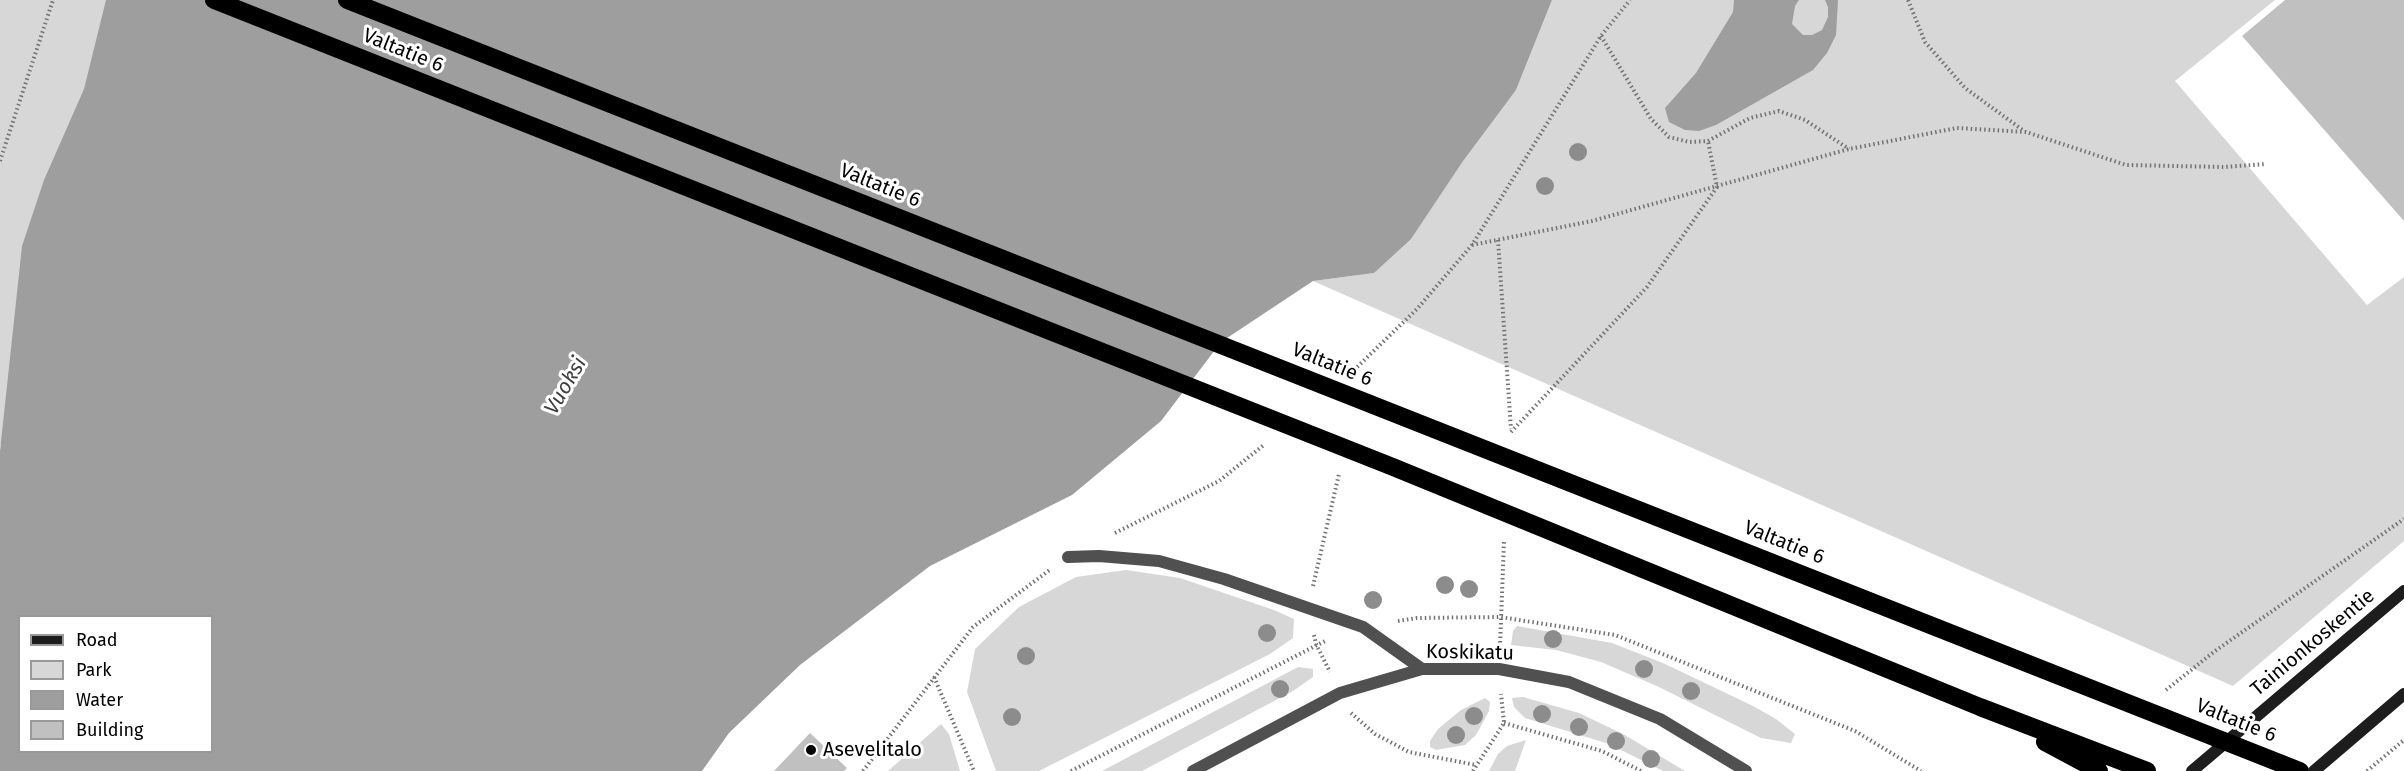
<!DOCTYPE html>
<style>
body{margin:0}
#map{position:relative;width:2404px;height:771px;overflow:hidden;background:#fff;font-family:"Fira Sans",sans-serif}
canvas{display:block}
.legend{position:absolute;left:18px;top:615px;width:195px;height:138px;box-sizing:border-box;background:#fff;border:2px solid #999;margin:0;padding:8px 10px;list-style:none;font-size:18px;color:#000}
.legend li{display:flex;align-items:center;gap:12px;height:30px}
.legend b{width:30px;border:2px solid #999}
</style>
<div id="map">
<canvas width="2404" height="771"></canvas>
<ul class="legend">
<li><b style="height:8px;background:#1d1d1d"></b>Road</li>
<li><b style="height:16px;background:#d7d7d7"></b>Park</li>
<li><b style="height:16px;background:#9e9e9e"></b>Water</li>
<li><b style="height:16px;background:#c0c0c0"></b>Building</li>
</ul>
</div>
<script>
const ctx = document.querySelector('canvas').getContext('2d');
ctx.lineJoin = 'round';
function fillPath(path, color) { ctx.fillStyle = color; ctx.fill(path, 'evenodd'); }
const toPath = rows => new Path2D(rows.map(r => 'M' + r).join(''));
function trace(path, color, width, dash) { ctx.strokeStyle = color; ctx.lineWidth = width; ctx.lineCap = dash ? 'butt' : 'round'; ctx.setLineDash(dash || []); ctx.stroke(path); }
function label(font, color, halo, rows, align = 'center') {
  ctx.font = font + ' "Fira Sans",sans-serif'; ctx.lineWidth = 6; ctx.setLineDash([]); ctx.textBaseline = 'middle'; ctx.strokeStyle = halo; ctx.fillStyle = color; for (const [text, x, y, turn = 0] of rows) {
    ctx.save(); ctx.translate(x, y); ctx.rotate((+turn || 0) * Math.PI / 180); ctx.textAlign = isNaN(turn) ? turn : align; if (halo) ctx.strokeText(text, 0, 0); ctx.fillText(text, 0, 0); ctx.restore();
  }
}
const green = toPath([
 [0,0,117,0,0,447],
 [1552,0,2275,0,2175,81,2367,305,2404,277,2404,541,2233,686,1313,281,1374,273,1516,90],
 [1126,570,1180,578,1274,610,1294,619,1293,638,1270,654,1039,771,996,771,967,692,975,649,1019,607,1076,577],
 [1517,626,1612,643,1663,663,1753,706,1776,719,1795,734,1791,743,1761,738,1659,687,1601,662,1556,650,1511,645,1513,631],
 [1298,667,1313,669,1313,677,1293,691,1142,771,1102,771],
 [1523,697,1579,713,1623,734,1685,771,1663,771,1609,744,1525,718,1514,707,1512,698],
 [1485,698,1490,702,1489,711,1476,735,1465,745,1436,750,1430,747,1430,741,1438,729,1461,710],
 [941,724,949,734,960,771,888,771],
 [1526,740,1515,771,1489,771,1498,754,1507,746]
]);
const water = toPath([
 [106,0,1552,0,1516,90,1463,161,1411,239,1374,273,1313,281,1221,342,1161,421,1072,495,930,566,800,665,729,733,702,771,0,771,0,451,22,246,44,180,84,89],
 [20,616,212,616,212,752,20,752],
 [1734,0,1799,0,1795,6,1792,24,1803,35,1812,35,1822,30,1828,17,1828,7,1825,0,1838,0,1836,35,1827,53,1813,70,1716,125,1699,131,1685,130,1669,122,1665,108,1696,73,1733,12]
]);
const building = toPath([
 [2285,0,2404,0,2404,221,2242,36],
 [810,733,847,768,844,771,774,771]
]);
const path = toPath([
 [1908,0,1925,42,1965,88,2024,131],
 [1601,36,1651,119,1669,137,1689,142,1708,141,1750,118,1779,111,1805,120,1849,149],
 [0,161,53,0],
 [1498,240,1511,429],
 [1472,245,1592,221,1849,149,1957,128,2026,132,2126,165,2224,167,2266,164],
 [1354,370,1417,309,1472,245,1601,36,1630,0],
 [1511,432,1647,287,1717,187,1708,141],
 [1115,533,1219,481,1265,444],
 [1313,586,1339,474],
 [1398,621,1417,618,1500,617,1615,635,1855,731,1921,771],
 [1314,635,1316,644,1330,672],
 [1500,647,1504,541],
 [934,677,974,771],
 [2166,690,2215,651,2404,519],
 [1351,713,1375,734,1409,752,1476,765],
 [1504,723,1602,751,1641,771],
 [863,771,973,627,1051,569],
 [1071,771,1327,640],
 [1473,771,1504,723,1501,694],
 [2367,771,2404,740]
]);
const lane = toPath([
 [1068,557,1099,556,1159,561,1224,579,1363,627,1422,669]
]);
const street = toPath([
 [1193,771,1340,693,1422,669,1499,669,1569,682,1660,719,1746,771]
]);
const secondary = toPath([
 [2192,771,2404,591],
 [2314,771,2404,694]
]);
const highway = toPath([
 [214,0,1393,467,1980,707,2147,771],
 [347,0,2300,771],
 [2045,742,2099,771]
]);
const trees = [
 [1578,152],
 [1545,186],
 [1445,585],
 [1469,589],
 [1373,600],
 [1267,633],
 [1553,639],
 [1026,656],
 [1644,669],
 [1280,689],
 [1691,691],
 [1542,714],
 [1474,716],
 [1012,717],
 [1579,727],
 [1456,735],
 [1616,741],
 [1651,759]
];
const markers = [
 [811,750,6,"#000"]
];
const streetNames = [
 ["Valtatie 6",403,51,22],
 ["Valtatie 6",880,186,22],
 ["Valtatie 6",1332,365,22],
 ["Valtatie 6",1784,543,22],
 ["Tainionkoskentie",2313,643,-40],
 ["Koskikatu",1470,653,1],
 ["Valtatie 6",2236,721,22]
];
const poiNames = [
 ["Asevelitalo",823,750]
];
const waterNames = [
 ["Vuoksi",566,386,-60]
];
fillPath(green, '#d7d7d7');
fillPath(water, '#9e9e9e');
fillPath(building, '#c0c0c0');
trace(path, '#727272', 4, [1.5, 3]);
trace(lane, '#505050', 12);
trace(street, '#505050', 12);
trace(secondary, '#1d1d1d', 12);
trace(highway, '#000', 18);
ctx.fillStyle = '#8c8c8c';
for (const [x, y] of trees) { ctx.beginPath(); ctx.arc(x, y, 9, 0, 2 * Math.PI); ctx.fill(); }
for (const [x, y, r, color] of markers) { const dot = new Path2D(); dot.arc(x, y, r, 0, 2 * Math.PI); ctx.fillStyle = color; ctx.fill(dot); trace(dot, '#fff', 2); }
label('20px', '#000', '#fff', streetNames);
label('20px', '#000', '#fff', poiNames, 'left');
label('italic 21px', '#3f3f3f', '#fff', waterNames);
</script>
